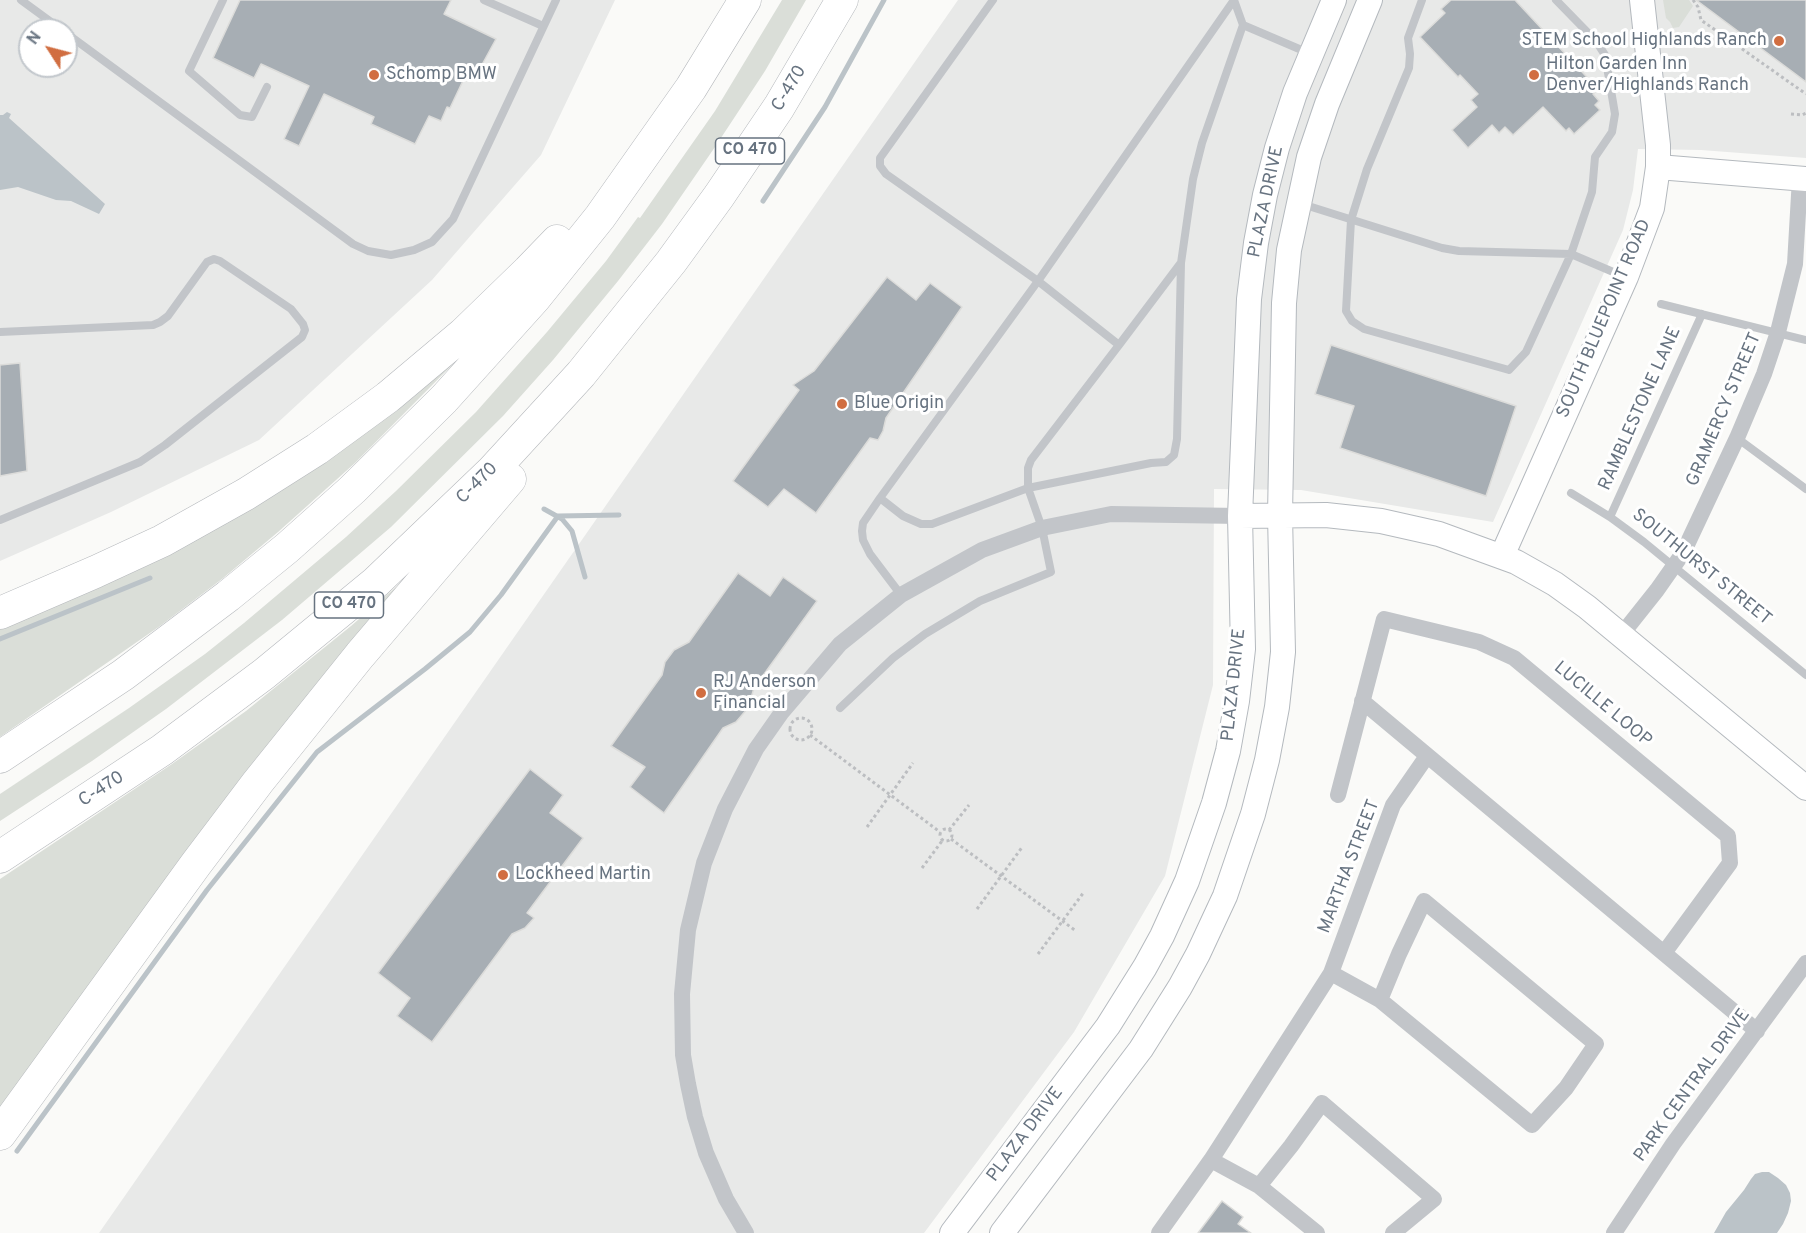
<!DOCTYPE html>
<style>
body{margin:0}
#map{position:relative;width:1806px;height:1233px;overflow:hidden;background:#fafaf8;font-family:Overpass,sans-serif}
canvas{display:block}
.north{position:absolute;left:18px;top:18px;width:60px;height:60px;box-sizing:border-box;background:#fff;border:2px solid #c2c7cc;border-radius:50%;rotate:306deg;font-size:16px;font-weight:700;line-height:24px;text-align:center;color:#677380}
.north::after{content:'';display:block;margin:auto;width:21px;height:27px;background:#d16e41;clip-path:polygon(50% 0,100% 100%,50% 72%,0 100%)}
</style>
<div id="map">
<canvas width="1806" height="1233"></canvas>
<div class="north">N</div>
</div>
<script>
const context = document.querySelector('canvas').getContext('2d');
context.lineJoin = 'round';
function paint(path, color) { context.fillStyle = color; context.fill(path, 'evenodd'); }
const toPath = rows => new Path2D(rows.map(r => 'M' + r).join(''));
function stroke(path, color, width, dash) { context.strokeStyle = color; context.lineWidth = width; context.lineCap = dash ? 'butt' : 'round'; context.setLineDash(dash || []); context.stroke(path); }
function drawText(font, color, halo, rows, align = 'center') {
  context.font = font + ' Overpass,sans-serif'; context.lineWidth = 6; context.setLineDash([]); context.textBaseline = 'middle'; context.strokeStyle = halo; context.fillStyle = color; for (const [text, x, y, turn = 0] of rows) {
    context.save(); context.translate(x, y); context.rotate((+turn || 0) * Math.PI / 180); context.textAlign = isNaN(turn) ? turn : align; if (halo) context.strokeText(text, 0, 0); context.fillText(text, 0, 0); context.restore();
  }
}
paint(toPath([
 [0,0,615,0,541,155,432,280,259,440,111,512,0,561],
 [30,30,66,30,66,66,30,66],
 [958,0,1806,0,1806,158,1701,150,1638,149,1633,190,1623,230,1493,522,1301,490,1214,489,1213,685,1165,876,1074,1032,924,1233,99,1233]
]), '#e8e9e8');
paint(toPath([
 [782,0,806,0,765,71,715,147,662,224,618,281,553,360,503,416,391,527,282,620,166,709,92,761,0,821,0,794,129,708,205,654,244,623,346,537,396,491,476,412,547,332,606,261,638,217,640,218,715,111],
 [1663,0,1689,0,1693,6,1679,27,1673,28,1670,22,1666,18],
 [454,358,457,360,355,463,278,532,222,579,160,626,0,737,0,627],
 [403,581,0,1112,0,879,172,764,246,711,351,626]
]), '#daded8');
paint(toPath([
 [7,112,11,114,9,118,105,204,99,214,71,201,56,200,18,187,0,190,0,115,3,115],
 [1762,1172,1769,1172,1778,1178,1786,1185,1790,1193,1791,1201,1788,1213,1783,1224,1777,1233,1714,1233,1726,1212,1744,1190,1751,1179,1755,1174]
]), '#bbc3c8');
stroke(toPath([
 [763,201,825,107,884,0],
 [544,509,562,519,572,531,585,577],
 [0,639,150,578],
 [17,1151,207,890,317,752,425,669,470,632,501,595,558,516,619,515]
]), '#bbc3c8', 5);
const building = toPath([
 [240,0,451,0,444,14,496,39,478,72,469,68,450,108,447,107,441,121,429,116,415,144,371,124,374,117,324,94,299,146,284,139,309,86,261,64,254,78,213,58,240,0],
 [1451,0,1515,0,1598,89,1593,94,1599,101,1595,105,1600,110,1574,134,1569,128,1566,131,1543,107,1513,135,1505,127,1499,133,1492,125,1468,148,1452,130,1477,107,1471,100,1478,94,1460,75,1458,77,1420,37,1445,13,1441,9,1451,0],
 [1696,0,1806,0,1806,82,1696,0],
 [887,277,916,300,930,283,962,307,886,418,883,431,878,440,870,438,816,513,784,489,768,507,733,481,799,390,793,385,814,371,887,277],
 [1331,345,1516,406,1486,496,1340,448,1354,406,1315,394,1331,345],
 [20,363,27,471,0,476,0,365,20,363],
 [738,573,770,596,783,577,817,601,754,688,748,708,736,722,723,728,664,813,630,787,645,767,611,746,662,675,665,662,674,650,689,642,738,573],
 [530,769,563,795,550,813,583,838,527,913,534,918,525,928,512,934,432,1042,397,1016,410,998,378,973,530,769],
 [1222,1201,1243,1217,1238,1224,1251,1233,1198,1233,1222,1201]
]);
paint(building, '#a7aeb4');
stroke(building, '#dcdcda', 1.5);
const secondary = toPath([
 [1658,167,1806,179],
 [1240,516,1326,515,1381,521,1439,534,1516,562,1555,584,1587,607,1806,788],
 [1502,556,1626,277,1652,208,1658,167,1658,145,1642,0],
 [952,1233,1108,1026,1145,967,1162,936,1187,881,1214,803,1228,751,1237,701,1243,649,1240,516,1249,299,1256,243,1265,195,1277,148,1295,93,1334,0],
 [1002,1233,1141,1049,1180,987,1198,954,1225,896,1253,814,1267,760,1277,707,1283,652,1280,515,1284,303,1289,250,1309,157,1327,104,1370,0]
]);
const highway = toPath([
 [0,613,95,572,162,541,246,494,317,449,388,397,463,334,528,271,557,241],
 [0,757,123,675,228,596,287,548,352,490,444,399,535,298,600,217,691,88,745,0],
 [0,857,162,750,264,674,376,582,492,471,581,374,671,262,719,196,779,107,842,0],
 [0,1134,196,864,258,782,360,655,510,479]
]);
stroke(secondary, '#b4b9be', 26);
stroke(highway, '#b5b8bc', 33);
stroke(toPath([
 [1693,0,1698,7,1701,20,1806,94],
 [1791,114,1802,115,1806,113],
 '790 729a11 11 0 1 1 22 0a11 11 0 1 1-22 0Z',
 [810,735,940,832],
 [867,827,913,763],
 '940 835a6 6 0 1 1 12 0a6 6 0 1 1-12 0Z',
 [949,830,969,805],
 [951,839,1076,931],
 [922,868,942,841],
 [977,909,1023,846],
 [1038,954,1084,892]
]), '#bcbec1', 3, [3, 3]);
stroke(toPath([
 [21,0,62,30],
 [223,0,189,71,240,115,252,117,267,87],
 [484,0,543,26],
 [993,0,880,158,880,166,886,174,1038,281,880,498,903,516,921,524,932,524,1028,488,1151,463,1166,462,1174,455,1177,439,1181,263,1193,179,1202,143,1243,25,1311,54],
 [1234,0,1243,25],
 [1422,0,1408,38,1410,54,1409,68,1367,169,1351,220,1346,311,1352,321,1364,329,1509,370,1526,352,1571,254,1592,192,1595,157,1612,132,1615,114,1605,55,1596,41,1556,0],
 [66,33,353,244,368,251,391,255,414,250,432,242,453,219,556,0],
 [1302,204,1442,248,1459,251,1571,254,1625,277],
 [1180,264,1119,345,1038,281,1234,0],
 [1661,304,1806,340],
 [0,332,153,325,160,322,168,316,207,262,214,259,220,261,291,309,303,324,305,330,302,337,165,445,140,462,0,520],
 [1737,438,1806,489],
 [1571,493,1610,517,1644,542,1806,675],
 [880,498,863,523,862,531,863,540,870,554,901,595],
 [1610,517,1702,314],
 [840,708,893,658,925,634,980,601,1051,572,1042,528,1028,488,1028,468,1031,460,1119,345]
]), '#c2c5c9', 8);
stroke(toPath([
 [1622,634,1657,590,1683,553,1737,438,1764,374,1778,332,1795,264,1800,178],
 [1362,701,1757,1031],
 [1338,795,1384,619,1479,642,1514,658,1728,836,1730,863,1664,953],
 [1331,973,1380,1000,1532,1125,1566,1088,1596,1044,1424,901,1399,954,1380,1000],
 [1211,1160,1259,1186,1317,1233],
 [1259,1186,1291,1146,1322,1103,1434,1199,1393,1233],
 [746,1233,726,1199,706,1153,695,1117,688,1084,683,1055,682,994,688,930,704,863,725,809,756,749,782,712,840,644,901,595,982,550,1042,528,1111,514,1240,516],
 [1159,1233,1211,1160,1331,973,1393,805,1427,756],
 [1614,1233,1673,1144,1806,963]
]), '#c2c5c9', 16);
stroke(secondary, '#fff', 24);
stroke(highway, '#fff', 32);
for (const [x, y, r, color] of [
 [1779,41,6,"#d16e41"],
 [374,75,6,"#d16e41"],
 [1534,75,6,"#d16e41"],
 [842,404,6,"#d16e41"],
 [701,693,6,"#d16e41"],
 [503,875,6,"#d16e41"]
]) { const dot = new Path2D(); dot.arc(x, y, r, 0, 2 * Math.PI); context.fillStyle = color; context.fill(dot); stroke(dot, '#fff', 2); }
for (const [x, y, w] of [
 [750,151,69],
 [349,605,69]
]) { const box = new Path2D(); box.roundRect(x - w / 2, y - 13, w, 26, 4.5); context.fillStyle = '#fff'; context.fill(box); stroke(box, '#677380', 1.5); }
drawText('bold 16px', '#677380', null, [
 ["CO 470",750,151],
 ["CO 470",349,605]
]);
drawText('18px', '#677380', '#fff', [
 ["STEM School Highlands Ranch",1767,41,"right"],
 ["Hilton Garden Inn",1546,65],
 ["Denver/Highlands Ranch",1546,86],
 ["Schomp BMW",386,75],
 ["Blue Origin",854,404],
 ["RJ Anderson",713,683],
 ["Financial",713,704],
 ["Lockheed Martin",515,875]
], 'left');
drawText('18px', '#677380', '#fff', [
 ["C-470",790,89,-59],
 ["PLAZA DRIVE",1267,202,-78],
 ["SOUTH BLUEPOINT ROAD",1605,319,-67],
 ["RAMBLESTONE LANE",1641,409,-66],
 ["GRAMERCY STREET",1725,410,-67],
 ["C-470",478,484,-45],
 ["SOUTHURST STREET",1701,568,39],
 ["PLAZA DRIVE",1235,685,-84],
 ["LUCILLE LOOP",1602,705,40],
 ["C-470",102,790,-33],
 ["MARTHA STREET",1350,867,-69],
 ["PARK CENTRAL DRIVE",1693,1086,-54],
 ["PLAZA DRIVE",1026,1135,-53]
]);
</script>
